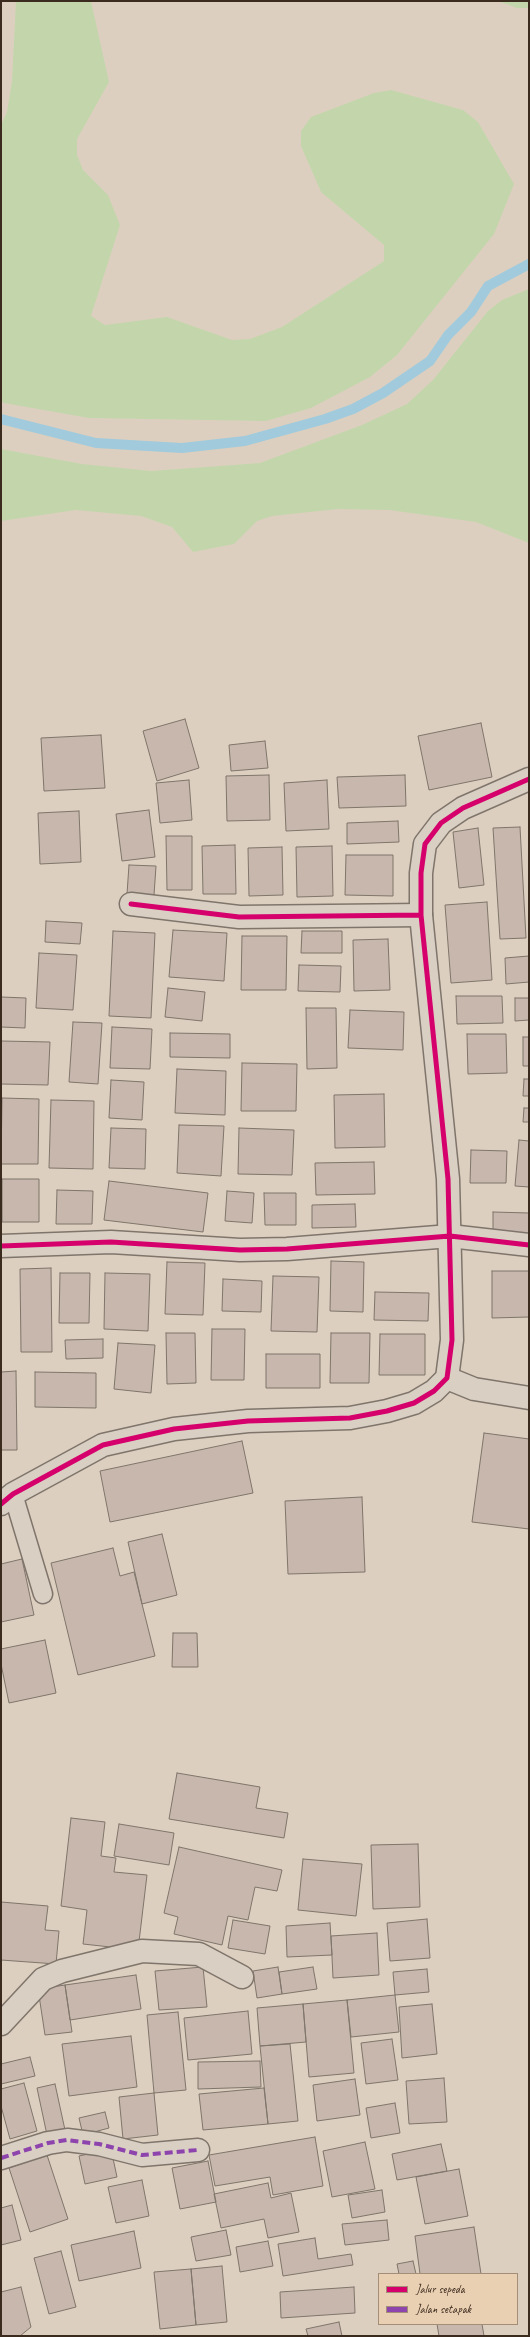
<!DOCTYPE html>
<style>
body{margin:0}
#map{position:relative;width:530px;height:2337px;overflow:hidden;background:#ddcfbf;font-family:Caveat,sans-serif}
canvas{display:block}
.frame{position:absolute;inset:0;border:2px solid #3b2a1e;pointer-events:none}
.legend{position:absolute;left:378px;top:2273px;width:140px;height:52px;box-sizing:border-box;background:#ead0b2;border:1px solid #a48e77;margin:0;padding:5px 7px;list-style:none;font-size:12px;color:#3b2a1e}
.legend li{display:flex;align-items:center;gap:8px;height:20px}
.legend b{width:20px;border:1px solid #a48e77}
</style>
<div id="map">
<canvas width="530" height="2337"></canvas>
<div class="frame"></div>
<ul class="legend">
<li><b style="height:5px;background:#d6006c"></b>Jalur sepeda</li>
<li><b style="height:5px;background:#8e44ad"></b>Jalan setapak</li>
</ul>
</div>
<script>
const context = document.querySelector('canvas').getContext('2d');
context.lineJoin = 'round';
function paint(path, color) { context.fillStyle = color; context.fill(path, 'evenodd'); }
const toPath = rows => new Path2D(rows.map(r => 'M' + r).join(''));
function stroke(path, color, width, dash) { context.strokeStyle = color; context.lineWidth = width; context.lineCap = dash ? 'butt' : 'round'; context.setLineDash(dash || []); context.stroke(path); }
paint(toPath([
 [16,1,91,1,109,82,77,139,77,155,83,170,108,195,120,225,91,316,105,325,167,317,232,340,250,339,282,327,384,261,384,245,321,192,301,146,301,131,311,117,374,93,391,90,463,110,478,122,514,184,494,234,397,355,370,377,311,408,266,421,89,418,4,403,1,401,1,125,7,112,12,81],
 [498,1,529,1,529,8,517,8],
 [529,289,529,543,476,522,389,510,338,509,272,516,257,521,234,544,193,552,172,527,141,516,76,510,1,521,1,449,82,464,151,471,260,463,362,425,407,404,433,380,488,311,502,300]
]), '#c3d6ab');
stroke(toPath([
 [1,419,96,443,182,448,245,441,325,419,353,409,383,393,430,361,448,335,471,312,488,286,529,264]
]), '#a1cbdc', 10);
const building = toPath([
 [185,719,199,768,157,781,143,731,185,719],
 [481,723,492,777,429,790,418,736,481,723],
 [101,735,105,788,44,791,41,738,101,735],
 [265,741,268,768,231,771,229,745,265,741],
 [269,775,270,820,227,821,226,776,269,775],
 [405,775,406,806,339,808,337,777,405,775],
 [189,780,192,820,160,823,156,783,189,780],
 [327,780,329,829,286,831,284,783,327,780],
 [149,810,155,857,122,861,116,814,149,810],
 [79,811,81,862,40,864,38,813,79,811],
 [398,821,399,842,347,844,347,823,398,821],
 [520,827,526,938,500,939,493,828,520,827],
 [478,828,484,885,459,888,453,832,478,828],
 [166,836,192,836,192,890,167,890,166,836],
 [235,845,236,894,203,894,202,846,235,845],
 [332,846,333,896,297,897,296,847,332,846],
 [282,847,283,895,249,896,248,848,282,847],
 [346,855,393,855,393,896,345,895,346,855],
 [129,865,156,866,154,895,127,894,129,865],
 [487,902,492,980,451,983,445,905,487,902],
 [46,921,82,923,80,944,45,942,46,921],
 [173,930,227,933,224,981,169,977,173,930],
 [113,931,155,933,151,1018,109,1016,113,931],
 [302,931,342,931,342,953,301,953,302,931],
 [242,936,287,936,286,990,241,990,242,936],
 [388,939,390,990,354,991,353,940,388,939],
 [39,953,77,955,73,1010,36,1008,39,953],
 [529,956,529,982,506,984,505,958,529,956],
 [299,965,341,966,340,992,298,991,299,965],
 [168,988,205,992,202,1021,165,1017,168,988],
 [456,996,502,996,503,1023,457,1024,456,996],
 [1,997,26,998,25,1028,1,1027,1,997],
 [515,998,529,998,529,1020,515,1021,515,998],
 [306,1008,336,1008,337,1068,307,1069,306,1008],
 [350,1010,404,1012,403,1050,348,1048,350,1010],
 [73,1022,102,1023,98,1084,69,1082,73,1022],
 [112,1027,152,1029,150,1069,110,1068,112,1027],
 [170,1033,230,1034,230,1058,170,1057,170,1033],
 [467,1034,506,1034,507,1073,468,1074,467,1034],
 [523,1037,529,1037,529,1066,523,1066,523,1037],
 [1,1041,50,1042,48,1085,1,1084,1,1041],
 [242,1063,297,1064,296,1111,241,1111,242,1063],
 [177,1069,226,1071,225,1115,175,1113,177,1069],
 [524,1079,529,1079,529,1096,523,1096,524,1079],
 [111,1080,144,1082,142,1120,109,1118,111,1080],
 [384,1094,385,1147,335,1148,334,1095,384,1094],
 [2,1098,39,1099,38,1164,1,1164,2,1098],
 [51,1100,94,1101,93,1169,49,1168,51,1100],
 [524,1108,529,1108,529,1122,523,1122,524,1108],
 [179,1125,224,1126,221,1176,177,1173,179,1125],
 [111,1128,146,1129,145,1169,109,1168,111,1128],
 [239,1128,294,1130,292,1175,238,1174,239,1128],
 [519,1140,529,1141,529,1187,515,1186,519,1140],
 [471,1150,507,1151,506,1183,470,1183,471,1150],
 [374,1162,375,1194,316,1195,315,1163,374,1162],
 [2,1179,39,1179,39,1222,2,1222,2,1179],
 [109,1181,208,1193,203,1232,104,1220,109,1181],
 [57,1190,93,1191,92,1224,56,1224,57,1190],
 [227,1191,254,1193,252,1223,225,1221,227,1191],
 [264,1193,296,1193,296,1225,265,1225,264,1193],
 [355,1204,356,1227,312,1228,312,1205,355,1204],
 [493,1212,529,1213,529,1236,493,1235,493,1212],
 [331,1261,364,1262,363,1312,330,1311,331,1261],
 [167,1262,205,1263,203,1315,165,1314,167,1262],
 [51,1268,52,1352,21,1352,20,1269,51,1268],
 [492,1271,529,1271,529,1317,492,1318,492,1271],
 [60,1273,90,1273,89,1323,59,1323,60,1273],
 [105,1273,150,1274,148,1331,104,1329,105,1273],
 [273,1276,319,1277,317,1332,271,1331,273,1276],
 [223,1279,262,1281,261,1312,222,1311,223,1279],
 [375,1292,429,1293,428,1321,374,1320,375,1292],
 [212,1329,245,1329,244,1380,211,1380,212,1329],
 [166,1333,195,1333,196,1383,167,1384,166,1333],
 [331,1333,370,1333,369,1383,330,1383,331,1333],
 [380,1334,425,1334,425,1375,379,1375,380,1334],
 [103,1339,103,1358,66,1359,65,1340,103,1339],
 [118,1343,155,1345,151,1393,114,1389,118,1343],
 [266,1354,320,1354,320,1388,266,1388,266,1354],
 [16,1371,17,1450,1,1450,1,1372,16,1371],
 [35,1372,96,1373,96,1408,35,1407,35,1372],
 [484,1433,529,1439,529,1529,472,1522,484,1433],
 [242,1441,253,1493,110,1522,100,1471,242,1441],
 [362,1497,365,1572,288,1574,285,1501,362,1497],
 [162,1534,177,1595,142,1604,128,1542,162,1534],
 [113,1548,120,1576,134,1572,155,1656,78,1675,51,1563,113,1548],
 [22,1559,34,1615,1,1622,1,1564,22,1559],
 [173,1633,197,1633,198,1667,172,1667,173,1633],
 [45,1640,56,1693,9,1703,1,1664,1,1649,45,1640],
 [177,1773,260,1787,256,1808,288,1813,284,1838,169,1819,177,1773],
 [71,1818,105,1822,101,1856,116,1858,114,1872,147,1875,138,1950,83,1944,87,1910,61,1906,71,1818],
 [119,1824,174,1833,169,1865,114,1856,119,1824],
 [418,1844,420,1907,373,1909,371,1845,418,1844],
 [179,1847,282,1870,277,1891,255,1887,248,1920,228,1916,222,1945,174,1934,178,1917,164,1913,179,1847],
 [303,1859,362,1864,356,1916,298,1910,303,1859],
 [1,1902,48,1906,45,1930,59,1931,56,1964,1,1960,1,1902],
 [427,1919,430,1958,390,1961,387,1923,427,1919],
 [233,1920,270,1926,265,1954,228,1948,233,1920],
 [330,1923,332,1955,287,1957,286,1926,330,1923],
 [377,1933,379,1975,333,1978,331,1936,377,1933],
 [203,1967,207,2007,159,2010,155,1971,203,1967],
 [278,1967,282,1994,257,1998,253,1971,278,1967],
 [313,1967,317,1989,282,1994,279,1972,313,1967],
 [427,1969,429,1992,395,1995,393,1972,427,1969],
 [136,1975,141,2009,70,2020,65,1985,136,1975],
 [65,1985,72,2032,45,2035,38,1989,65,1985],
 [395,1995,399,2032,351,2037,347,2000,395,1995],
 [347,2000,354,2073,309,2077,303,2004,347,2000],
 [303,2004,306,2042,260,2046,257,2008,303,2004],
 [432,2004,437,2054,402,2058,399,2007,432,2004],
 [248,2011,252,2054,188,2060,184,2018,248,2011],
 [178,2012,186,2090,154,2093,147,2015,178,2012],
 [131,2036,137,2087,69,2096,62,2044,131,2036],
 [392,2039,398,2080,366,2084,361,2043,392,2039],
 [290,2044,298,2121,268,2124,260,2046,290,2044],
 [30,2057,35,2076,1,2084,1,2064,30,2057],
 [260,2061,261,2087,198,2089,198,2062,260,2061],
 [444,2078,447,2122,409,2124,406,2081,444,2078],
 [355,2079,360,2115,317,2121,313,2085,355,2079],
 [24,2083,37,2131,10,2139,1,2106,1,2089,24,2083],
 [55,2084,65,2130,47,2135,37,2088,55,2084],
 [264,2088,268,2124,203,2130,199,2094,264,2088],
 [154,2093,158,2135,123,2139,119,2097,154,2093],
 [395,2103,400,2133,371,2138,366,2108,395,2103],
 [105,2112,109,2128,83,2135,79,2118,105,2112],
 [315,2137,323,2186,273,2195,270,2177,215,2186,209,2155,315,2137],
 [365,2142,375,2189,332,2197,323,2151,365,2142],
 [441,2144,447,2171,397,2180,392,2154,441,2144],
 [111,2149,117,2177,85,2184,79,2156,111,2149],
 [47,2155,68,2219,30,2232,9,2168,47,2155],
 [208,2161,216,2202,180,2209,172,2168,208,2161],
 [459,2169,468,2216,425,2224,416,2177,459,2169],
 [142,2180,149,2216,116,2223,108,2187,142,2180],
 [268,2183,271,2198,291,2193,299,2232,268,2238,264,2219,221,2228,214,2194,268,2183],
 [382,2190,385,2212,352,2218,348,2195,382,2190],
 [12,2205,21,2240,1,2245,1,2208,12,2205],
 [387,2220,389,2240,345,2245,342,2224,387,2220],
 [474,2227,481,2274,420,2274,415,2236,474,2227],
 [226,2230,231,2255,196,2261,191,2237,226,2230],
 [134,2231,141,2268,79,2281,71,2245,134,2231],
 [315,2238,318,2259,351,2254,353,2265,283,2276,278,2244,315,2238],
 [268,2241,273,2266,240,2272,236,2247,268,2241],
 [61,2251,76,2307,49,2314,34,2258,61,2251],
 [413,2261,416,2274,399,2274,397,2264,413,2261],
 [222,2266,227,2322,196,2325,191,2269,222,2266],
 [191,2269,196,2325,160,2329,154,2272,191,2269],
 [21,2287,31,2327,20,2336,1,2336,1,2292,21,2287],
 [354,2287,355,2313,281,2318,280,2292,354,2287],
 [339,2322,342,2336,308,2336,306,2329,339,2322],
 [437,2324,482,2324,484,2336,439,2336,437,2324]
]);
paint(building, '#c7b7ac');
stroke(building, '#7f756b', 1);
const lane = toPath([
 [13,1494,43,1594]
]);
const street = toPath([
 [131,904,239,917,421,915],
 [1,1246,111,1242,240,1250,287,1249,450,1236,529,1245],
 [447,1378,474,1389,529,1398],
 [1,2024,43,1979,62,1971,142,1951,199,1954,242,1977],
 [1,2158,48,2143,67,2140,99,2144,142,2155,198,2150]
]);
const secondary = toPath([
 [1,1504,13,1494,103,1445,174,1429,248,1421,350,1418,387,1411,414,1403,434,1391,447,1378,452,1340,448,1179,421,915,421,873,425,844,441,823,463,808,529,779]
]);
stroke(lane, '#7f756b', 21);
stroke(street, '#7f756b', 25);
stroke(secondary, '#7f756b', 25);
stroke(lane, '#d9cfc3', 18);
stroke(street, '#d9cfc3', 22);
stroke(secondary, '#d9cfc3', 22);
stroke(toPath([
 [1,2158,48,2143,67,2140,99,2144,142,2155,198,2150]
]), '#8e44ad', 4, [8, 4]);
stroke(toPath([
 [131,904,239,917,421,915],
 [1,1246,111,1242,240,1250,287,1249,450,1236,529,1245],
 [1,1504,13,1494,103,1445,174,1429,248,1421,350,1418,387,1411,414,1403,434,1391,447,1378,452,1340,448,1179,421,915,421,873,425,844,441,823,463,808,529,779]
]), '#d6006c', 5);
</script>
